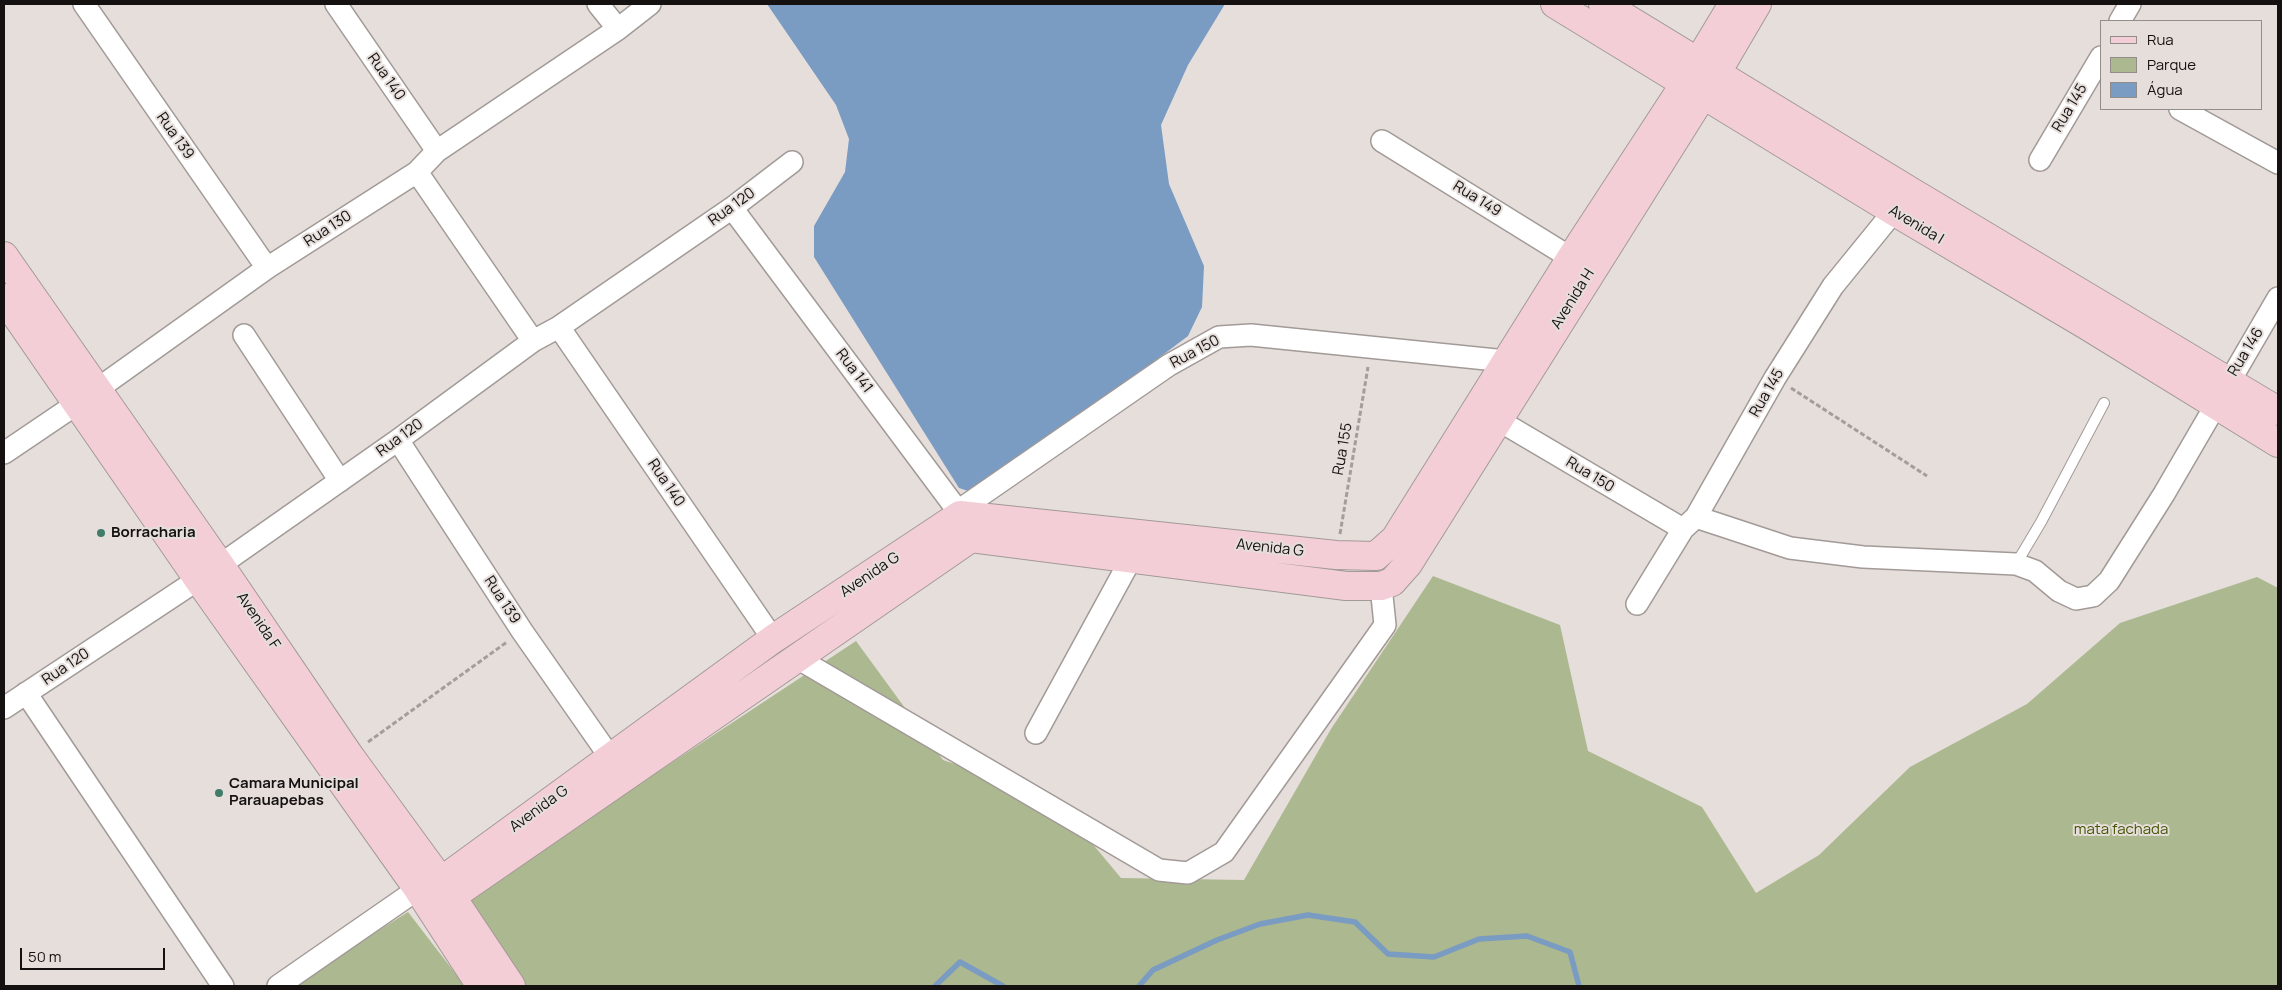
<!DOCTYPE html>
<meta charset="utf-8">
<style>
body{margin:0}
#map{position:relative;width:2282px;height:990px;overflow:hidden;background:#e6dedb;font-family:Manrope,sans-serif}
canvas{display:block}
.frame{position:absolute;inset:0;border:5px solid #141110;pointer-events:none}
.legend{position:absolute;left:2100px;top:20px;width:162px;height:90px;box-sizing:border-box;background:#e6dedb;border:1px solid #928c8a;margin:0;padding:6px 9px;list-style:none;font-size:15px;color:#141110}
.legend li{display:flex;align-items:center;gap:10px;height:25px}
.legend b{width:25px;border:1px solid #928c8a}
.scale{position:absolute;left:20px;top:948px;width:145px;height:22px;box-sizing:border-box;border:2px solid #141110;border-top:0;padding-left:6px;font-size:15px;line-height:18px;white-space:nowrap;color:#141110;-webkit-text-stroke:4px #e6dedb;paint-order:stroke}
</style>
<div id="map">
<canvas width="2282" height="990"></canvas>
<div class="frame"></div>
<ul class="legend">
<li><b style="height:6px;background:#f4ced7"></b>Rua</li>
<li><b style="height:14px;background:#acb88f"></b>Parque</li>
<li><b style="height:14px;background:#7a9bc2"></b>Água</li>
</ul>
<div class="scale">50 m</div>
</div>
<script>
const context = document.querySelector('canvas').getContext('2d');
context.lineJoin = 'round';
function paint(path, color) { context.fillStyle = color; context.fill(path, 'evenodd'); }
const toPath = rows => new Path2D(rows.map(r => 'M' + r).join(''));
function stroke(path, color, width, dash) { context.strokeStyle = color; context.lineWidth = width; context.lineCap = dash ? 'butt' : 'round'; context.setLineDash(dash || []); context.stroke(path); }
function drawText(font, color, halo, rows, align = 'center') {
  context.font = font + ' Manrope,sans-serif'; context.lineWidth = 4; context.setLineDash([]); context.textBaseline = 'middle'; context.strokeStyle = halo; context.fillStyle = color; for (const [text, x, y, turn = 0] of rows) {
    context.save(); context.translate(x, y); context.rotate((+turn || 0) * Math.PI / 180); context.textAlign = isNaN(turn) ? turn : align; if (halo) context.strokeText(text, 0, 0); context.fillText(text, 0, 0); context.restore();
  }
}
paint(toPath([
 [1433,576,1560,625,1588,751,1702,807,1756,893,1819,855,1910,767,2027,704,2120,623,2257,577,2278,588,2278,986,520,986,456,905,856,641,943,760,1055,799,1121,878,1244,880,1331,729],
 [408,912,465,986,290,986]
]), '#acb88f');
paint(toPath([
 [767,4,1225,4,1188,65,1161,125,1169,184,1204,266,1202,307,1188,336,982,491,971,492,959,488,814,257,814,226,845,172,849,139,836,105]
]), '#7a9bc2');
stroke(toPath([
 [935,986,960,962,1003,986],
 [1139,986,1153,970,1217,940,1260,924,1308,915,1355,922,1388,954,1434,957,1479,939,1527,936,1570,952,1579,986]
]), '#7a9bc2', 5.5);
const lane = toPath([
 [2016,564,2041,522,2104,403]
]);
const street = toPath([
 [84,4,267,268],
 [336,4,437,151],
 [598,4,618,29],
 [2120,21,2130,4],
 [2180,109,2278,163],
 [1382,141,1571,258],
 [2040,160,2101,57],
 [417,172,533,341],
 [732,208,958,511,965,524],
 [559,327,773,639],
 [244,335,340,481],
 [1498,420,1683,529],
 [398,440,522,631,610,757],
 [4,453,78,403,267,268,417,172,437,151,618,29,650,4],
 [958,511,1169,365,1219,337,1251,335,1506,361],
 [1696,517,1790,548,1863,557,2016,564,2035,571,2059,591,2076,599,2093,596,2109,581,2164,494,2278,298],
 [1637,604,1683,529,1696,517,1775,378,1833,286,1903,200],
 [797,658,1159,870,1188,873,1224,852,1385,625,1381,586],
 [26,693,223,986],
 [4,708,220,565,398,440,533,341,559,327,732,208,792,162],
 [1036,733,1132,557],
 [278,986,418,889]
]);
const secondary = toPath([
 [1555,4,1895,212,2086,325,2278,443],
 [1603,4,1910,191,2278,411],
 [4,256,220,565,349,755,441,881,511,986],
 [4,298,198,579,418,889,481,986],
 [1376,556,1395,539,1571,258,1686,82,1733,4],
 [441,881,773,639,960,515,1336,555,1376,556],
 [451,897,971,538,1346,586,1381,586,1392,582,1408,564,1716,74,1757,4]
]);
stroke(lane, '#a29a97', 12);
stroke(street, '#a29a97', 24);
stroke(secondary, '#a29a97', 30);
stroke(toPath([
 [1791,388,1927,476],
 [1340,534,1368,367],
 [368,742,507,642]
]), '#a49d9b', 3, [5, 2.5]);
stroke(lane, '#fff', 10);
stroke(street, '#fff', 21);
stroke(secondary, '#f4ced7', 28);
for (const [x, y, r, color] of [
 [101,533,5,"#3f7d69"],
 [219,793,5,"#3f7d69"]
]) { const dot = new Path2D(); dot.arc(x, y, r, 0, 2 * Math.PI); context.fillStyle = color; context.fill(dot); stroke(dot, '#e6dedb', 2); }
drawText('15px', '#141110', '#e6dedb', [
 ["Rua 140",386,77,55],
 ["Rua 145",2070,108,-59],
 ["Rua 139",175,136,55],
 ["Rua 149",1477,199,32],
 ["Rua 120",732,207,-36],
 ["Avenida I",1916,225,31],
 ["Rua 130",328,229,-33],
 ["Avenida H",1573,299,-58],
 ["Rua 150",1195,352,-28],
 ["Rua 146",2246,352,-59],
 ["Rua 141",854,371,53],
 ["Rua 145",1767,393,-60],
 ["Rua 120",400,438,-36],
 ["Rua 155",1343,449,-80],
 ["Rua 150",1590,475,31],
 ["Rua 140",666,483,56],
 ["Avenida G",1270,548,6],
 ["Avenida G",870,575,-34],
 ["Rua 139",502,600,57],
 ["Avenida F",258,621,56],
 ["Rua 120",66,667,-34],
 ["Avenida G",539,809,-36]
]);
drawText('bold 15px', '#141110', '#e6dedb', [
 ["Borracharia",111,533],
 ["Camara Municipal",229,784],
 ["Parauapebas",229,801]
], 'left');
drawText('15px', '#465504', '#e6dedb', [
 ["mata fachada",2121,830]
]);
</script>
